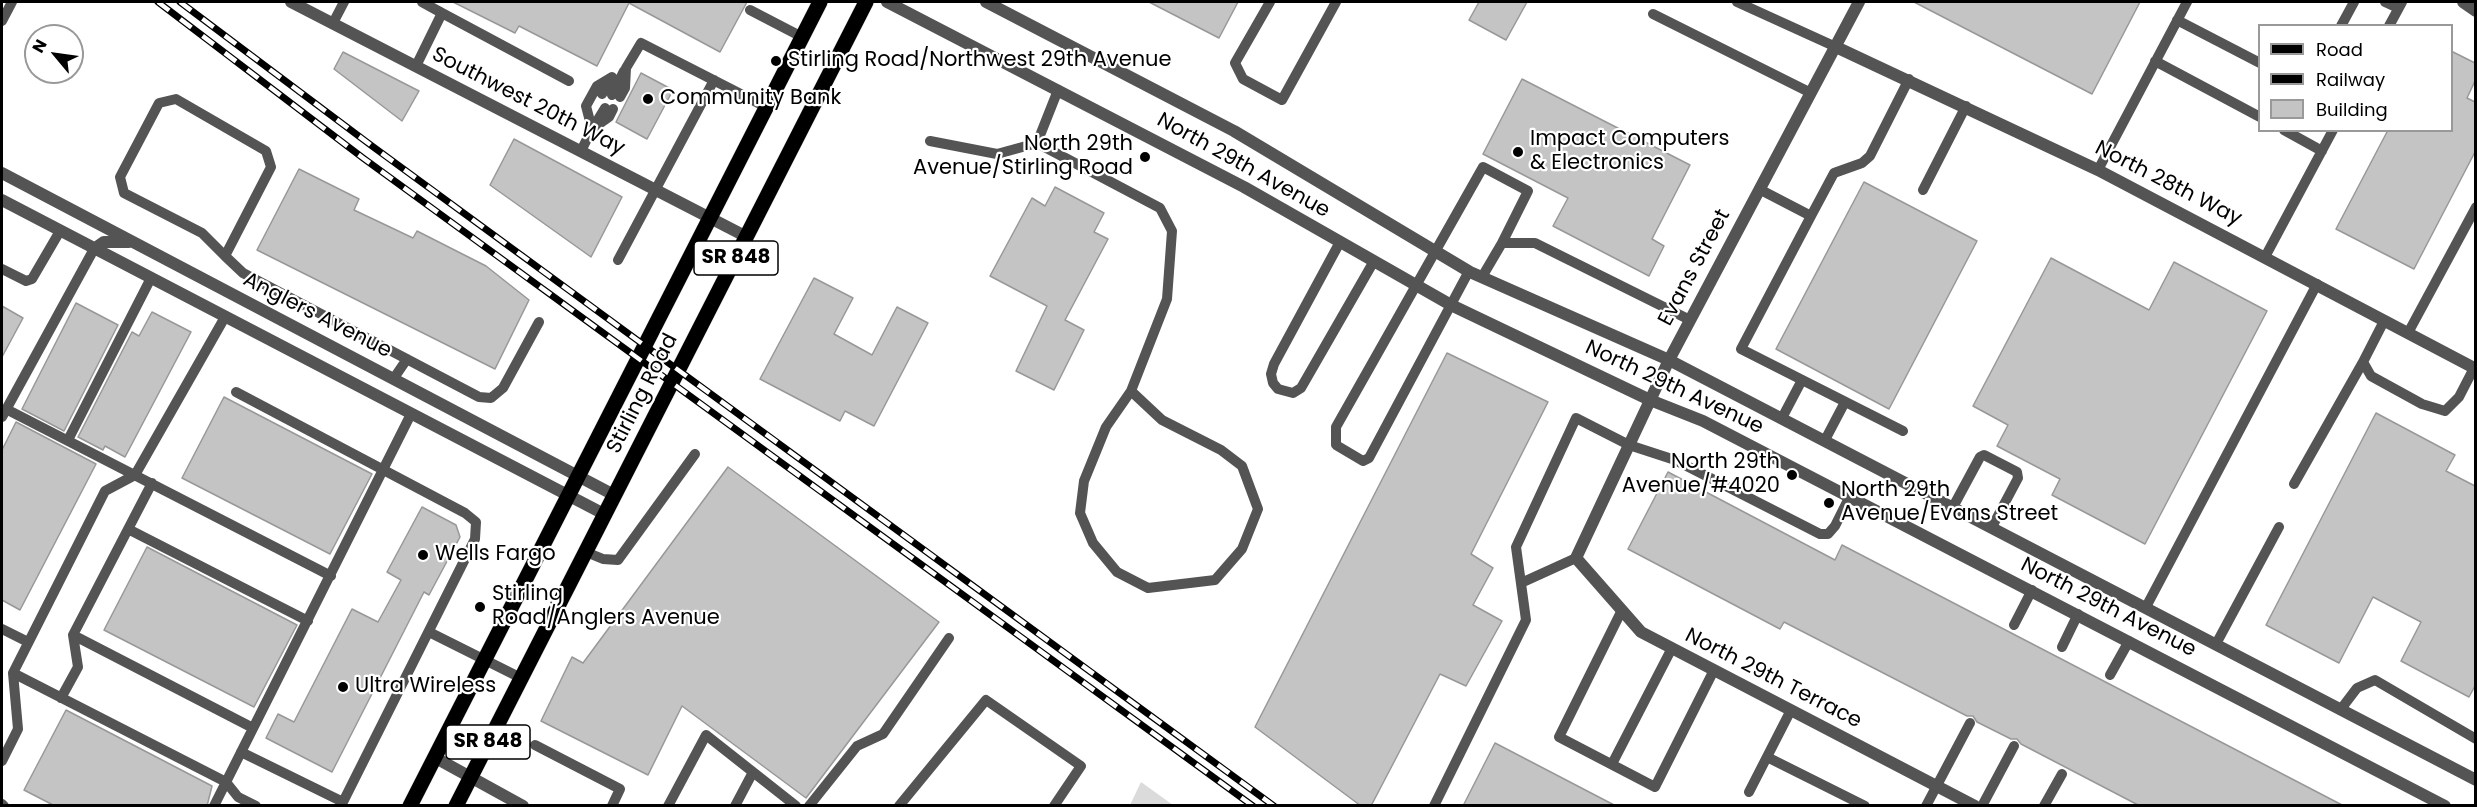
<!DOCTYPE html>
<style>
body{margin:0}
#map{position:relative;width:2477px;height:807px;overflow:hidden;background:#fff;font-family:Poppins,sans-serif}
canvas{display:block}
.frame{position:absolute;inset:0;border:3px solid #000;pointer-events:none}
.legend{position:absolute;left:2258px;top:24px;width:195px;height:108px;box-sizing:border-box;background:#fff;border:2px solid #999;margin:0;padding:8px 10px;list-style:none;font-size:18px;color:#000}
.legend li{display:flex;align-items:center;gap:12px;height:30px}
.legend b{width:30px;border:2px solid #999}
.north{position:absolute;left:24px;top:24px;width:60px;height:60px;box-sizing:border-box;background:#fff;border:2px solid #999;border-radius:50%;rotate:299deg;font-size:16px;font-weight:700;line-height:24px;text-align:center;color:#000}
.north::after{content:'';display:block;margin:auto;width:21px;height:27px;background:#000;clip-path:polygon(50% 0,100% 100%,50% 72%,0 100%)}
</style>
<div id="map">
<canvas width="2477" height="807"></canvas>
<div class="frame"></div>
<ul class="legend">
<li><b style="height:8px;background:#000"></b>Road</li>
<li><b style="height:8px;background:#000"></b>Railway</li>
<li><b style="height:16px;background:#c4c4c4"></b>Building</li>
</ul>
<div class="north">N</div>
</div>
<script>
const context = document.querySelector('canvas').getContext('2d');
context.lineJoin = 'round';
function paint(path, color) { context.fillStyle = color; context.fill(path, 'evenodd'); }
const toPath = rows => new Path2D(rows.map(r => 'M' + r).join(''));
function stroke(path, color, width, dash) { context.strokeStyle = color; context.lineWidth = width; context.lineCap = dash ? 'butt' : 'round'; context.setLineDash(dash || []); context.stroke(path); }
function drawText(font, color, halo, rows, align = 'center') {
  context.font = font + ' Poppins,sans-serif'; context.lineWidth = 4.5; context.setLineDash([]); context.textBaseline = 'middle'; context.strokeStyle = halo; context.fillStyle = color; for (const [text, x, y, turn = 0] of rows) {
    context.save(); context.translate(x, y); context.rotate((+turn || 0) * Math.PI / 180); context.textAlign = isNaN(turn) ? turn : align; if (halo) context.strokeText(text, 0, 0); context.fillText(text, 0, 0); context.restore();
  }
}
paint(toPath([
 [1141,782,1173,805,1130,805]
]), '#dbdbdb');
const building = toPath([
 [453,2,747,2,720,52,629,3,597,66,519,26,515,33,453,2],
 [1149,2,1238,2,1219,38,1149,2],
 [1479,2,1527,2,1506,40,1469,20,1479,2],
 [1914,2,2140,2,2092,94,1914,2],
 [2451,51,2475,63,2475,81,2467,98,2475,102,2475,152,2414,269,2336,229,2388,130,2451,130,2451,51],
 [343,52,419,91,402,121,334,69,343,52],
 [641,73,673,90,647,139,616,122,641,73],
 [1522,79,1690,165,1652,239,1664,246,1649,276,1553,226,1568,198,1483,154,1522,79],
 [514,139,622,197,591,257,490,185,514,139],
 [299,169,359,199,354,210,413,238,417,231,486,266,529,300,495,369,257,250,299,169],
 [1864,182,1977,241,1889,409,1776,349,1864,182],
 [1055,187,1104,213,1094,232,1108,239,1065,320,1084,330,1054,390,1016,371,1047,306,990,276,1032,198,1045,206,1055,187],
 [2051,258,2149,310,2174,262,2267,311,2145,544,2052,495,2060,479,1997,446,2008,425,1973,406,2051,258],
 [814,278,853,298,834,334,872,355,897,307,928,323,874,426,845,411,840,421,760,379,814,278],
 [76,303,118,325,64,431,22,409,76,303],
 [2,306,23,318,2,357,2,306],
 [152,312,191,332,125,457,105,446,103,450,78,437,132,332,139,336,152,312],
 [1447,353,1548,402,1471,554,1493,568,1473,605,1502,621,1466,686,1440,674,1371,806,1361,806,1255,727,1447,353],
 [224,397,372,474,330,554,182,478,224,397],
 [2376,413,2455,455,2446,471,2475,486,2475,686,2469,697,2401,661,2421,622,2373,597,2339,663,2266,625,2376,413],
 [16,422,96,464,20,610,2,600,2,450,16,422],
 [728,467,939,622,806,798,682,706,648,775,541,721,572,657,583,663,728,467],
 [1668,472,1835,560,1842,545,2344,806,2140,806,2021,744,2017,739,2011,739,1977,722,1973,716,1967,716,1784,622,1780,629,1628,549,1668,472],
 [422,507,456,525,460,537,429,595,424,592,332,772,266,738,278,714,294,722,352,609,378,622,401,580,387,572,422,507],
 [147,547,297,625,254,707,104,630,147,547],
 [66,710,212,786,207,806,55,806,24,790,66,710],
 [1495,743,1616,806,1463,806,1495,743]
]);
paint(building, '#c4c4c4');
stroke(building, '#989898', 1.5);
const primary = toPath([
 [410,806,820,2],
 [456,806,866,2]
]);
stroke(primary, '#dbdbdb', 16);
stroke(toPath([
 [1270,2,1235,63,1243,79,1282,100,1336,2],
 [1737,2,1836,47],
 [2385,2,2398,8],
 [750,10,802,37],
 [442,13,569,81],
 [1653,14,1811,93],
 [2177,20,2260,63],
 [2,21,12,2],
 [333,23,344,2],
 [2341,26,2354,2],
 [2389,26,2402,2],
 [2155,61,2260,117],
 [416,66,442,13,422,2],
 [1058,90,1037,143,1160,208,1172,231,1167,299,1131,391,1106,427,1084,481,1080,513,1093,543,1117,572,1148,588,1215,580,1242,549,1258,509,1242,466,1221,450,1162,420,1131,391],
 [602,94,611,78],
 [612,95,624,71],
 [620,97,625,88,626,68,641,43,766,107],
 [594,126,605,108],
 [592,129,586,106,597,86,612,77],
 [2284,130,2322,151],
 [930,141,997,154,1037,143],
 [581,151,592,129,609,117,613,109],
 [2098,170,2187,2],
 [1759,189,1811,216,1741,349,1903,431],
 [1923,190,1966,106],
 [1811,216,1834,173,1862,163,1870,156,1909,79],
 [1340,242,1274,364,1271,374,1273,383,1278,389,1293,393,1301,388,1374,261],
 [225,256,271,167,266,151,176,99,159,103,120,177,124,193,202,233,225,256,243,273,479,397,491,398,503,388,539,322],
 [2265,257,2333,130],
 [618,260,714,80],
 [2,269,26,281,32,279,60,231],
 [1469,271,1369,458,1363,461,1336,445,1336,427,1483,167,1528,191,1502,243],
 [1482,277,1502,243,1535,243,1690,320],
 [225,317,135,475,105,491,13,673,226,782,238,797,256,806],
 [2384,321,2363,362,2371,376,2422,404,2445,411,2459,397,2474,368],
 [2408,333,2476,207],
 [394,378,407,359],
 [236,392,465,513,476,522,475,539,343,802,241,752],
 [6,409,331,576],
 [2,417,94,249],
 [1782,418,1802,380],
 [68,440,151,278],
 [1825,440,1845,402],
 [2294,484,2363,362],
 [1953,507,1980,457,1984,455,2017,472,2018,478,1992,527],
 [128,529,308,621],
 [586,552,603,559,618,560,695,454],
 [1521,583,1576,558],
 [2146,607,2317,284],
 [1622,610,1559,737,1655,787,1714,670],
 [2014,625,2032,590],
 [2,629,28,642],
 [429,632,521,678],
 [73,635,253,728],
 [2216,644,2279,527],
 [2062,647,2078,614],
 [2110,675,2129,641],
 [61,698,78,667,73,635,152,483],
 [2341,709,2357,688,2375,680,2476,739],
 [535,745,620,789,612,806],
 [1767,757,1865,806],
 [2,761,18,729,13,673],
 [1612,764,1672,648],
 [1749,792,1791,710],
 [2,804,4,806],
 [214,806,411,414],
 [668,806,706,735,796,806],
 [735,806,753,772],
 [809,806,857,746,883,734,949,638],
 [899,806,986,700,1081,766,1054,806],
 [1434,806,1526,620,1516,547,1576,418,1629,445,1675,460,1820,534,1828,534,1835,526,1850,496],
 [1926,806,1970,723],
 [1982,806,2014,746],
 [2044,806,2062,774]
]), '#545454', 10);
stroke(toPath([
 [291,2,747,237],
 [1859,2,1669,360,1576,558,1641,632,1975,806],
 [2463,2,2476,11],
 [1836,47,2098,170,2476,369],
 [434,757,523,806]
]), '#545454', 12);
stroke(toPath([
 [887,2,1244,187,1451,305,1650,400,1703,421,2445,806],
 [986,2,1234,131,1470,272,1669,360,2476,780],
 [2,173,614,495],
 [2,200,604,514],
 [94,249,104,242,129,242]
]), '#545454', 12);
stroke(primary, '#000', 15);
const rail = toPath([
 [158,2,363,158,1253,806],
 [180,2,372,146,1274,806]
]);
stroke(rail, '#000', 7);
stroke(rail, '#fff', 4.5, [14]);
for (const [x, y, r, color] of [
 [776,61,6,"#000"],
 [648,99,6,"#000"],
 [1518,152,6,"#000"],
 [1145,157,6,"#000"],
 [1792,475,6,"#000"],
 [1829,503,6,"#000"],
 [423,555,6,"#000"],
 [480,607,6,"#000"],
 [343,687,6,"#000"]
]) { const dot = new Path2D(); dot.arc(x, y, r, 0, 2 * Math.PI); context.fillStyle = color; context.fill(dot); stroke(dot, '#fff', 2); }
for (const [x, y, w] of [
 [736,258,84],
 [488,742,84]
]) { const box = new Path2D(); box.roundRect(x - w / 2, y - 17, w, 34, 4.5); context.fillStyle = '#fff'; context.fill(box); stroke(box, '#000', 1.5); }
drawText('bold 20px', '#000', null, [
 ["SR 848",736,258],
 ["SR 848",488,742]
]);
drawText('21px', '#000', '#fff', [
 ["Stirling Road/Northwest 29th Avenue",788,61],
 ["Community Bank",660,99],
 ["Impact Computers",1530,140],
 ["& Electronics",1530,164],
 ["North 29th",1133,145,"right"],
 ["Avenue/Stirling Road",1133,169,"right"],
 ["North 29th",1780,463,"right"],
 ["Avenue/#4020",1780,487,"right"],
 ["North 29th",1841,491],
 ["Avenue/Evans Street",1841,515],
 ["Wells Fargo",435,555],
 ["Stirling",492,595],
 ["Road/Anglers Avenue",492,619],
 ["Ultra Wireless",355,687]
], 'left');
drawText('21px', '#000', '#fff', [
 ["Southwest 20th Way",528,102,27],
 ["North 29th Avenue",1243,166,29],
 ["North 28th Way",2168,184,27],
 ["Evans Street",1695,268,-62],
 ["Anglers Avenue",317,316,27],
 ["North 29th Avenue",1674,388,25],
 ["Stirling Road",643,394,-63],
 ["North 29th Avenue",2108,608,27],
 ["North 29th Terrace",1773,679,27]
]);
</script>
